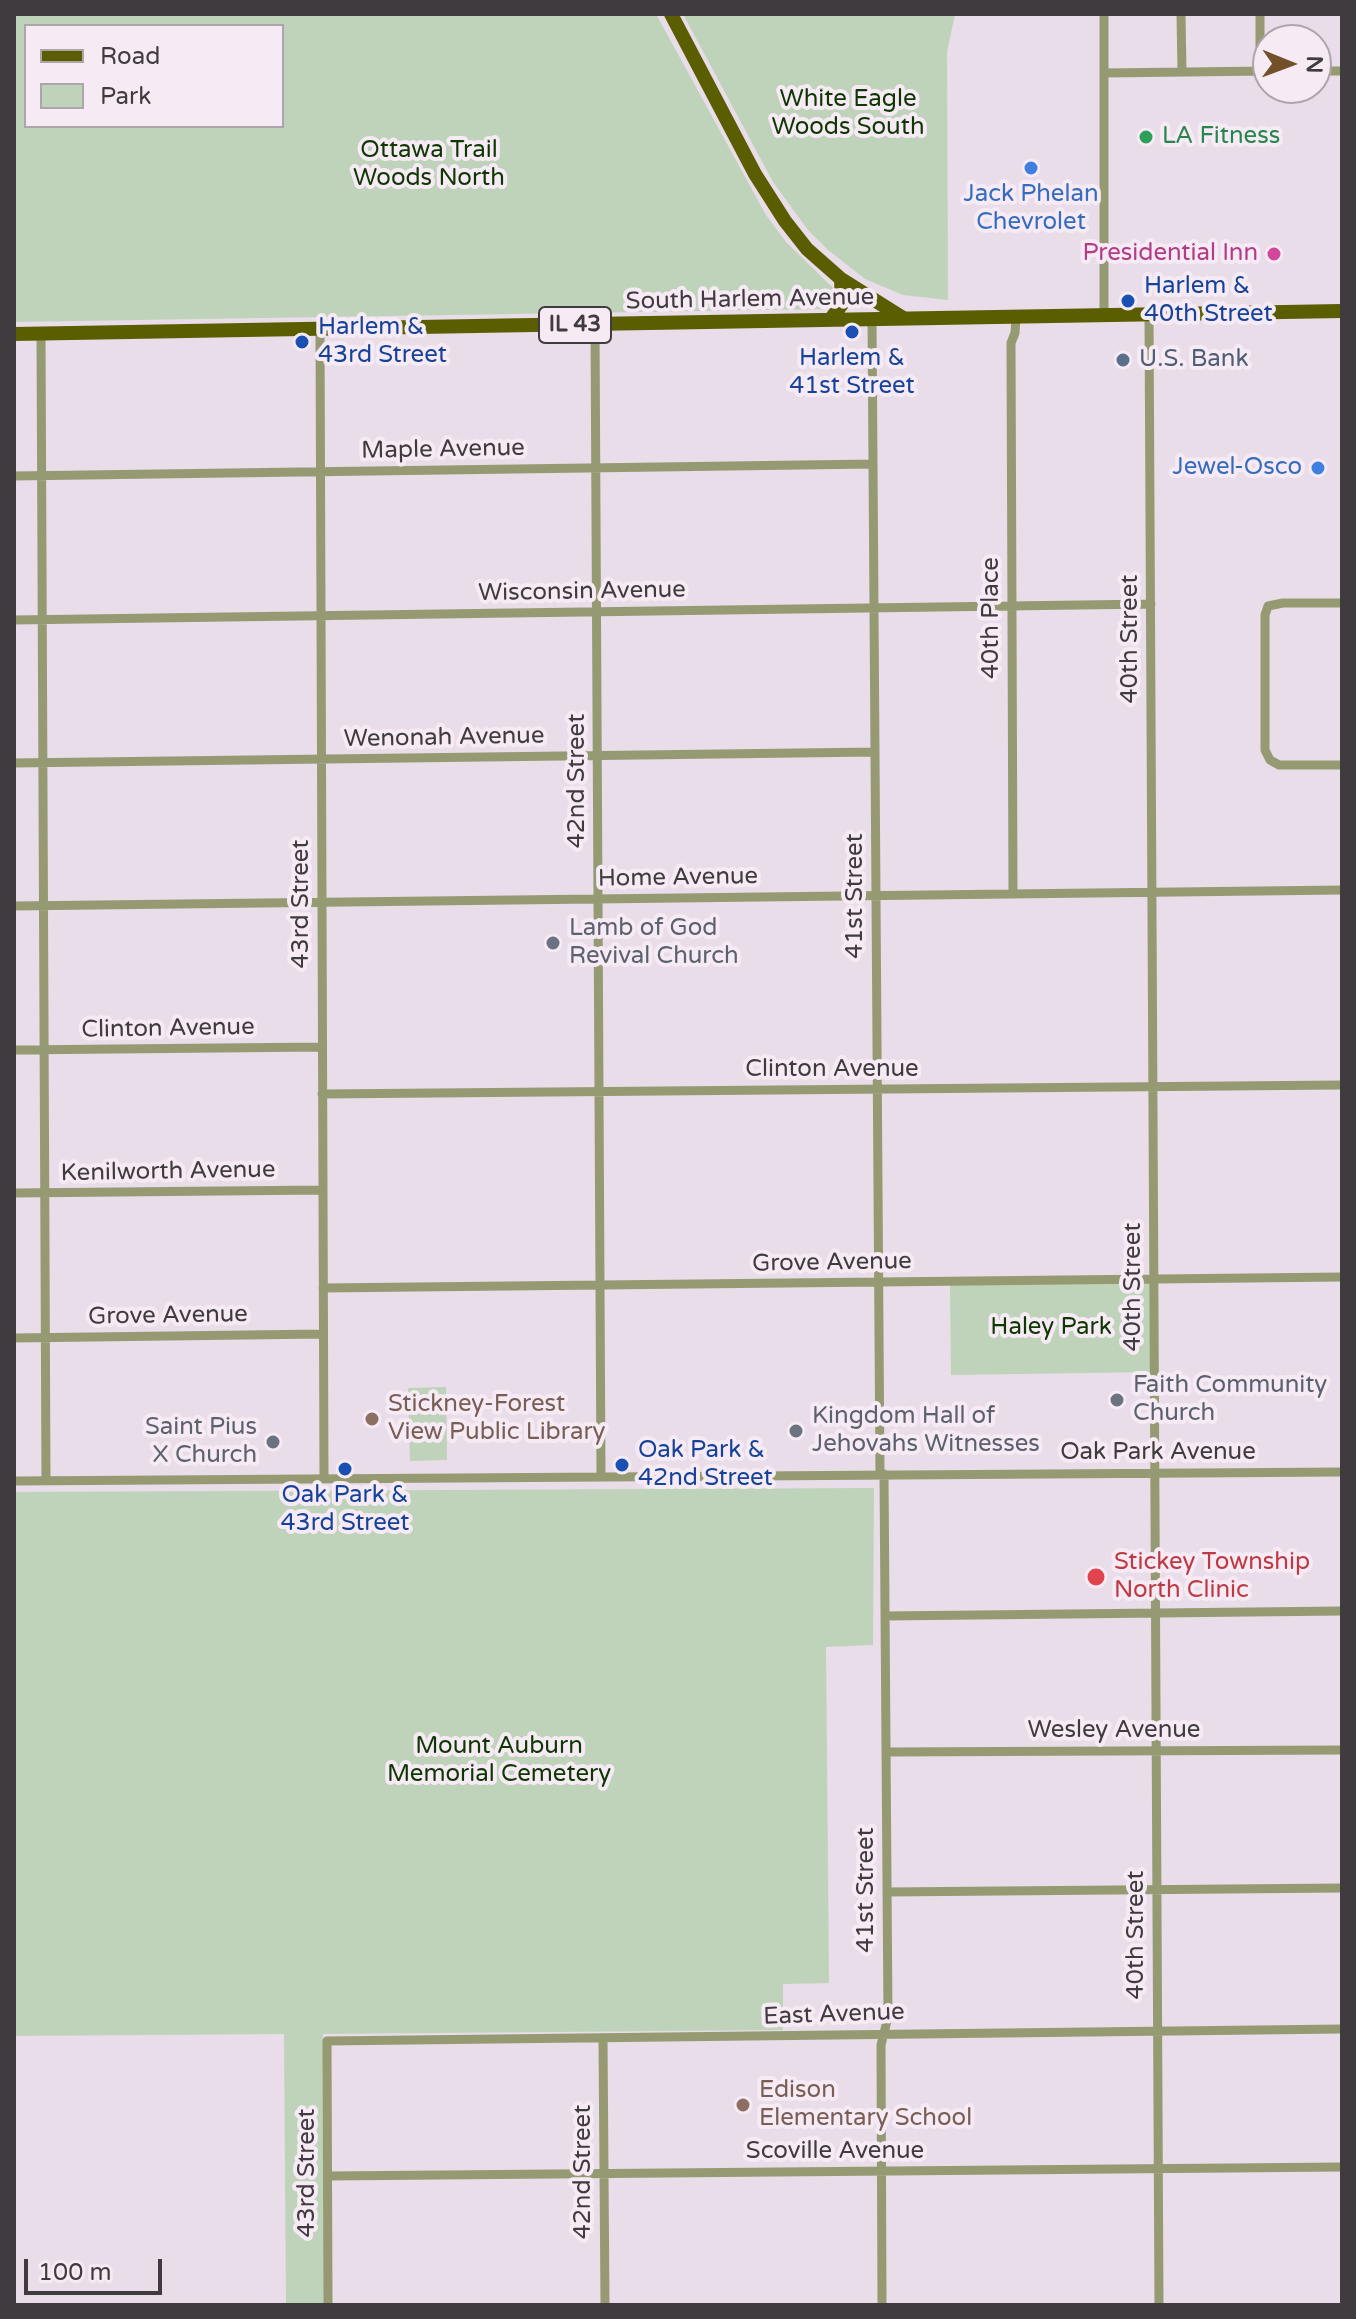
<!DOCTYPE html>
<style>
body{margin:0}
#map{position:relative;width:1356px;height:2319px;overflow:hidden;background:#e8dde8;font-family:"Varela Round",sans-serif}
canvas{display:block}
.frame{position:absolute;inset:0;border:16px solid #3f3b3f;pointer-events:none}
.legend{position:absolute;left:24px;top:24px;width:260px;height:104px;box-sizing:border-box;background:#f6eaf5;border:2px solid #ada4ac;margin:0;padding:10px 14px;list-style:none;font-size:24px;color:#3f3b3f}
.legend li{display:flex;align-items:center;gap:16px;height:40px}
.legend b{width:40px;border:2px solid #ada4ac}
.north{position:absolute;left:1252px;top:24px;width:80px;height:80px;box-sizing:border-box;background:#f6eaf5;border:2px solid #ada4ac;border-radius:50%;rotate:91deg;font-size:22px;font-weight:700;line-height:32px;text-align:center;color:#3f3b3f}
.north::after{content:'';display:block;margin:auto;width:28px;height:36px;background:#725028;clip-path:polygon(50% 0,100% 100%,50% 72%,0 100%)}
.scale{position:absolute;left:24px;top:2259px;width:138px;height:36px;box-sizing:border-box;border:4px solid #3f3b3f;border-top:0;padding-left:10px;font-size:24px;line-height:28px;white-space:nowrap;color:#3f3b3f;-webkit-text-stroke:6px #f6eaf5;paint-order:stroke}
</style>
<div id="map">
<canvas width="1356" height="2319"></canvas>
<div class="frame"></div>
<ul class="legend">
<li><b style="height:10px;background:#5a5d00"></b>Road</li>
<li><b style="height:22px;background:#bfd3ba"></b>Park</li>
</ul>
<div class="north">N</div>
<div class="scale">100 m</div>
</div>
<script>
const context = document.querySelector('canvas').getContext('2d');
context.lineJoin = 'round';
function paint(path, color) { context.fillStyle = color; context.fill(path, 'evenodd'); }
const toPath = rows => new Path2D(rows.map(r => 'M' + r).join(''));
function stroke(path, color, width, dash) { context.strokeStyle = color; context.lineWidth = width; context.lineCap = dash ? 'butt' : 'round'; context.setLineDash(dash || []); context.stroke(path); }
function drawText(font, color, halo, rows, align = 'center') {
  context.font = font + ' "Varela Round",sans-serif'; context.lineWidth = 8; context.setLineDash([]); context.textBaseline = 'middle'; context.strokeStyle = halo; context.fillStyle = color; for (const [text, x, y, turn = 0] of rows) {
    context.save(); context.translate(x, y); context.rotate((+turn || 0) * Math.PI / 180); context.textAlign = isNaN(turn) ? turn : align; if (halo) context.strokeText(text, 0, 0); context.fillText(text, 0, 0); context.restore();
  }
}
paint(toPath([
 [14,14,656,14,766,215,786,242,833,288,837,300,825,309,14,322],
 [26,26,282,26,282,126,26,126],
 [683,14,955,14,947,52,948,300,903,295,865,279,827,249,808,230,773,182],
 [1151,1282,1152,1372,951,1375,950,1283],
 [446,1387,447,1460,410,1461,408,1388],
 [874,1488,873,1645,826,1647,829,1983,783,1984,783,2030,323,2034,324,2305,286,2305,284,2034,14,2036,14,1492]
]), '#bfd3ba');
stroke(toPath([
 [1104,14,1104,316],
 [1181,14,1182,72],
 [1260,71,1260,14],
 [1316,71,1342,71],
 [1104,73,1268,71],
 [1149,316,1159,2305],
 [872,319,880,1474],
 [595,325,601,1476],
 [320,329,324,1478],
 [41,334,46,1481],
 [14,476,873,464],
 [1342,603,1283,603,1268,606,1265,615,1265,750,1270,760,1279,765,1342,765],
 [14,620,1151,604],
 [14,763,875,752],
 [1013,894,1011,343,1015,333,1016,317],
 [14,906,1342,890],
 [14,1050,322,1047],
 [322,1094,1342,1085],
 [14,1193,323,1190],
 [323,1288,1342,1277],
 [14,1338,323,1334],
 [14,1481,1342,1472],
 [885,1616,1342,1611],
 [886,1752,1342,1750],
 [887,1892,1342,1888],
 [603,2038,605,2305],
 [328,2176,1342,2167],
 [328,2305,327,2041,1342,2029],
 [882,2305,881,2045,888,2017,884,1474]
]), '#969a73', 9);
stroke(toPath([
 [671,14,755,174,785,221,807,249,841,279,903,318],
 [830,320,842,304,841,279],
 [14,334,1342,311]
]), '#5a5d00', 14);
for (const [x, y, r, color] of [
 [1146,137,8,"#2e9e5b"],
 [1031,168,8,"#3f7fe0"],
 [1274,254,8,"#d1479c"],
 [1128,301,8,"#1a4fb4"],
 [852,332,8,"#1a4fb4"],
 [302,342,8,"#1a4fb4"],
 [1123,360,8,"#5c6f8a"],
 [1318,468,8,"#3f7fe0"],
 [553,943,8,"#6b7280"],
 [1117,1400,8,"#6b7280"],
 [372,1419,8,"#8d6e63"],
 [796,1431,8,"#6b7280"],
 [273,1442,8,"#6b7280"],
 [622,1465,8,"#1a4fb4"],
 [345,1469,8,"#1a4fb4"],
 [1096,1577,10,"#e0444e"],
 [743,2105,8,"#8d6e63"]
]) { const dot = new Path2D(); dot.arc(x, y, r, 0, 2 * Math.PI); context.fillStyle = color; context.fill(dot); stroke(dot, '#f6eaf5', 3); }
for (const [x, y, w] of [
 [575,325,72]
]) { const box = new Path2D(); box.roundRect(x - w / 2, y - 18, w, 36, 6); context.fillStyle = '#f6eaf5'; context.fill(box); stroke(box, '#3f3b3f', 2); }
drawText('bold 22px', '#3f3b3f', null, [
 ["IL 43",575,325]
]);
drawText('24px', '#0e3702', '#f6eaf5', [
 ["White Eagle",848,100],
 ["Woods South",848,128],
 ["Ottawa Trail",429,151],
 ["Woods North",429,179],
 ["Haley Park",1051,1328],
 ["Mount Auburn",499,1747],
 ["Memorial Cemetery",499,1775]
]);
drawText('24px', '#27864d', '#f6eaf5', [
 ["LA Fitness",1162,137]
], 'left');
drawText('24px', '#366cbe', '#f6eaf5', [
 ["Jack Phelan",1031,195],
 ["Chevrolet",1031,223],
 ["Jewel-Osco",1302,468,"right"]
]);
drawText('24px', '#b23c85', '#f6eaf5', [
 ["Presidential Inn",1258,254]
], 'right');
drawText('24px', '#164399', '#f6eaf5', [
 ["Harlem &",1144,287],
 ["40th Street",1144,315],
 ["Harlem &",318,328],
 ["43rd Street",318,356],
 ["Harlem &",852,359,"center"],
 ["41st Street",852,387,"center"],
 ["Oak Park &",638,1451],
 ["42nd Street",638,1479],
 ["Oak Park &",345,1496,"center"],
 ["43rd Street",345,1524,"center"]
], 'left');
drawText('24px', '#3f3b3f', '#f6eaf5', [
 ["South Harlem Avenue",750,300,-1],
 ["Maple Avenue",443,450,-1],
 ["Wisconsin Avenue",582,592,-1],
 ["40th Place",992,618,-90],
 ["40th Street",1131,639,-90],
 ["Wenonah Avenue",444,738,-1],
 ["42nd Street",578,781,-90],
 ["Home Avenue",678,878,-1],
 ["41st Street",856,896,-90],
 ["43rd Street",302,904,-90],
 ["Clinton Avenue",168,1029,-1],
 ["Clinton Avenue",832,1070],
 ["Kenilworth Avenue",168,1172,-1],
 ["Grove Avenue",832,1263,-1],
 ["40th Street",1134,1287,-90],
 ["Grove Avenue",168,1316,-1],
 ["Oak Park Avenue",1158,1453],
 ["Wesley Avenue",1114,1731],
 ["41st Street",867,1890,-90],
 ["40th Street",1137,1935,-90],
 ["East Avenue",834,2015,-2],
 ["Scoville Avenue",835,2152],
 ["42nd Street",584,2172,-90],
 ["43rd Street",308,2173,-90]
]);
drawText('24px', '#4e5e75', '#f6eaf5', [
 ["U.S. Bank",1139,360]
], 'left');
drawText('24px', '#5b616d', '#f6eaf5', [
 ["Lamb of God",569,929],
 ["Revival Church",569,957],
 ["Faith Community",1133,1386],
 ["Church",1133,1414],
 ["Kingdom Hall of",812,1417],
 ["Jehovahs Witnesses",812,1445],
 ["Saint Pius",257,1428,"right"],
 ["X Church",257,1456,"right"]
], 'left');
drawText('24px', '#785e54', '#f6eaf5', [
 ["Stickney-Forest",388,1405],
 ["View Public Library",388,1433],
 ["Edison",759,2091],
 ["Elementary School",759,2119]
], 'left');
drawText('24px', '#be3a42', '#f6eaf5', [
 ["Stickey Township",1114,1563],
 ["North Clinic",1114,1591]
], 'left');
</script>
